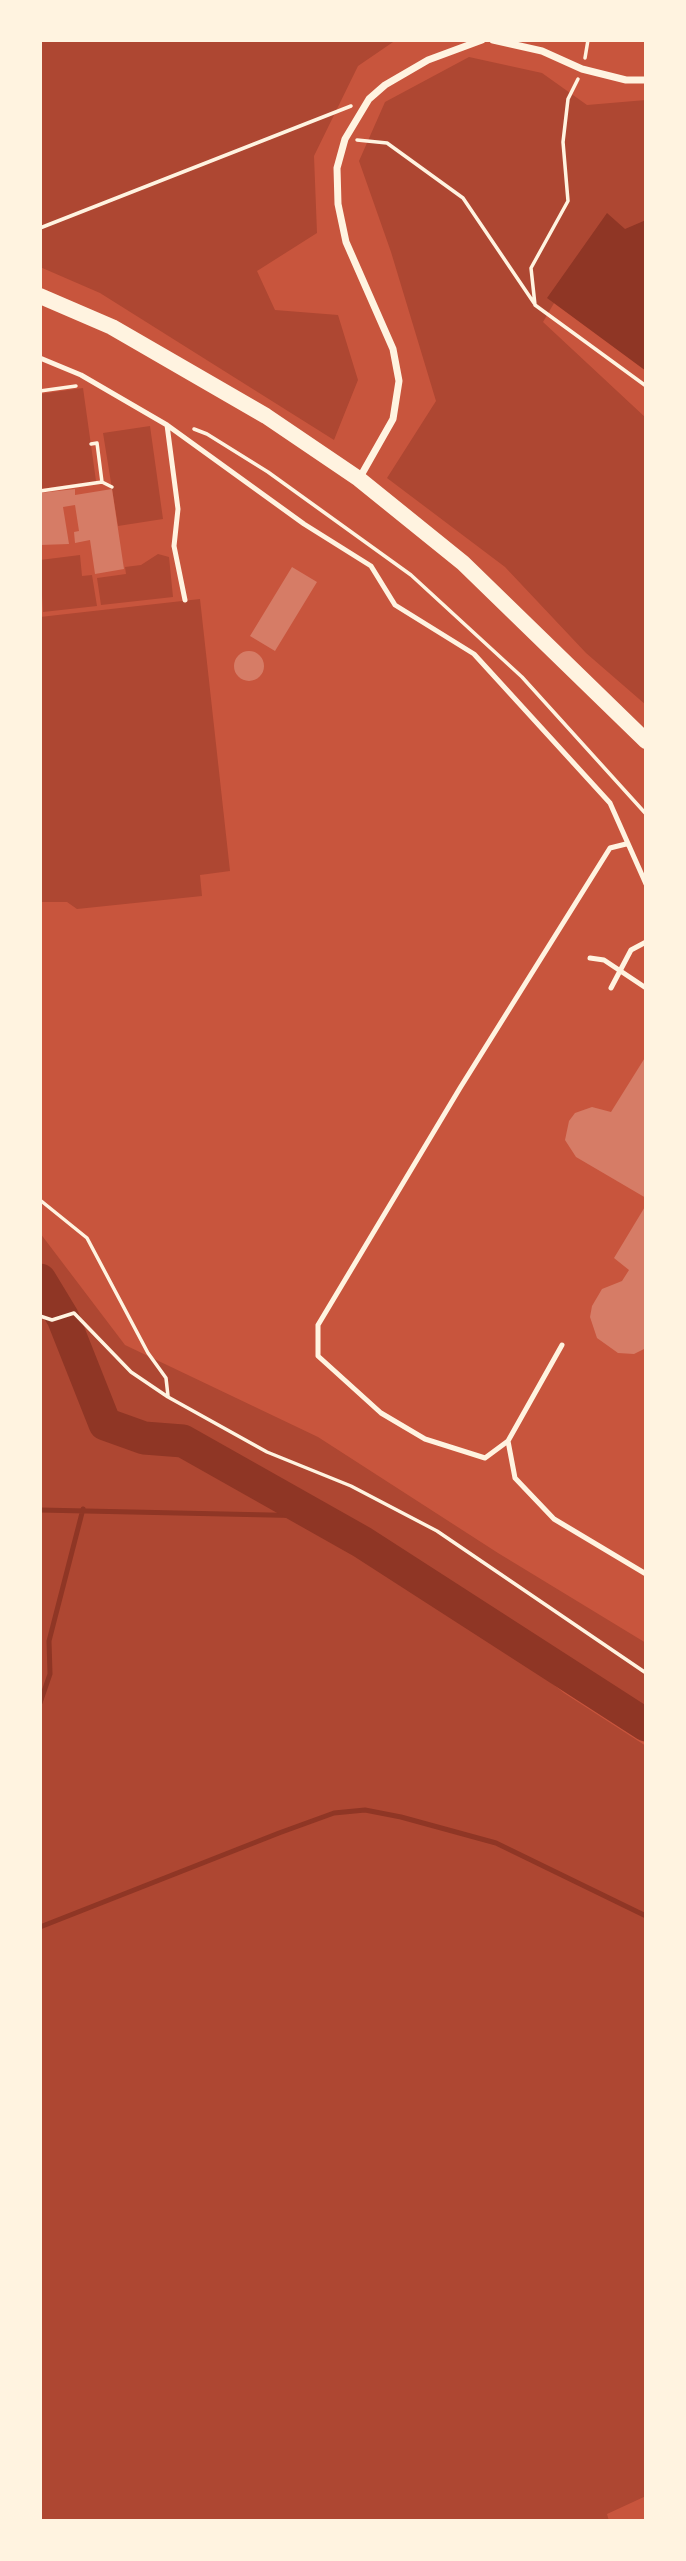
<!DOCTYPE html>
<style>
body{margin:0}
#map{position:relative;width:686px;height:2561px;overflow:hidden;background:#c8553d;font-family:Commissioner,sans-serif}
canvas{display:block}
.frame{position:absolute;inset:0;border:42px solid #fff3e0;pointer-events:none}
</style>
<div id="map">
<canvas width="686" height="2561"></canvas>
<div class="frame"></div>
</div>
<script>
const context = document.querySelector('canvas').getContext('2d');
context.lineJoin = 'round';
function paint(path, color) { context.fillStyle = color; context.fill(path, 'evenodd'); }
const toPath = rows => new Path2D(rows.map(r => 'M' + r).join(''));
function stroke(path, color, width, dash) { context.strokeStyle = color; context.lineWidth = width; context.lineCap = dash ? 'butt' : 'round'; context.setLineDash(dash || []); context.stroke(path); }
paint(toPath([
 [40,40,396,40,358,66,314,156,317,233,257,271,275,310,338,315,358,380,334,440,100,293,40,267],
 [469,57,542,73,587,105,646,100,646,257,592,238,543,322,646,418,646,705,586,653,505,567,387,478,436,401,391,252,359,161,385,102],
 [83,388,96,481,40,489,40,394],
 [150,426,163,519,118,526,103,433],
 [158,554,169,557,173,597,101,605,97,578,126,574,125,567,141,565],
 [80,555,82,576,92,575,97,606,43,612,40,560],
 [200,599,230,871,200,875,202,896,77,909,67,902,40,902,40,617],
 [40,1233,125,1345,318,1437,498,1553,646,1643,646,1733,467,1615,564,1693,646,1746,646,2496,607,2514,609,2521,40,2521]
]), '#ae4732');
paint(toPath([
 [607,213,625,229,646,220,646,371,547,298]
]), '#8f3625');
stroke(toPath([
 [40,1510,316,1516],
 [40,1703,50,1674,49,1641,83,1509],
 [40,1927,279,1833,334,1813,365,1810,401,1817,496,1843,646,1916]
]), '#8f3625', 5);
stroke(toPath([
 [40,1280,63,1318,105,1424,144,1438,183,1441,362,1542,646,1725]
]), '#8f3625', 33);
paint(toPath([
 [75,489,75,495,112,489,124,569,95,574,90,540,75,543,74,532,79,531,75,505,63,507,69,544,40,545,40,493],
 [292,567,317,582,275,651,250,636],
 '234 666a15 15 0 1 1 30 0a15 15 0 1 1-30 0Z',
 [646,1056,646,1198,576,1157,565,1140,569,1121,575,1113,592,1107,611,1112],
 [646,1205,646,1348,634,1354,618,1353,597,1338,590,1317,592,1306,602,1289,622,1281,629,1270,614,1258]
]), '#d67c66');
stroke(toPath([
 [585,58,588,40],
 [578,79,568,99,563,142,568,201,531,268,535,305,646,386],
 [357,140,387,143,463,198,534,303],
 [40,228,351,106],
 [40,391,76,386],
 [194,429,207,434,268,472,411,575,522,677,646,814],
 [91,444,97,443,102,482,112,487],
 [40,491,102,482],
 [40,1200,87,1238,148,1353,166,1378,168,1396],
 [40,1316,52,1320,74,1313,131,1372,168,1397,267,1452,351,1486,437,1531,646,1673]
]), '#fff3e0', 3.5);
stroke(toPath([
 [40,358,81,375,167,425,178,509,174,546,185,600],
 [167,425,304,524,371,566,395,605,474,654,610,803,646,884],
 [626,844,610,848,460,1088,318,1325,318,1356,381,1413,425,1439,485,1458,508,1441,515,1478,554,1519,646,1574],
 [590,958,604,960,646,988],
 [611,988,631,950,646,942],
 [508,1441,562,1345]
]), '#fff3e0', 5);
stroke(toPath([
 [493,40,542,51,582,69,626,80,646,80],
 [359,479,393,419,399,381,393,349,346,242,338,204,337,168,345,139,369,99,385,85,428,60,482,40]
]), '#fff3e0', 7);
stroke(toPath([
 [40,296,112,327,266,416,359,479,463,563,646,741]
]), '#fff3e0', 16);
</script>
